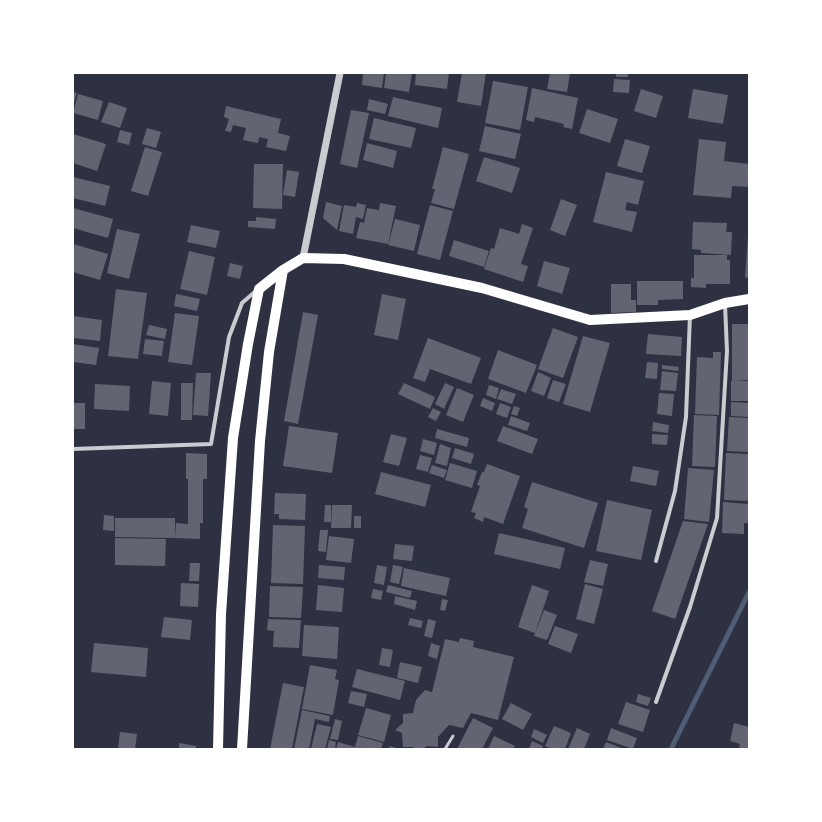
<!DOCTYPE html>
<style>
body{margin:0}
#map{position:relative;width:822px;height:822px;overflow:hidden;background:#2d3142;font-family:Lato,sans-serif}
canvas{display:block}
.frame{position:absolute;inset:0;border:74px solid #fff;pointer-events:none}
</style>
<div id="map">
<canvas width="822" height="822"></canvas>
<div class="frame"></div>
</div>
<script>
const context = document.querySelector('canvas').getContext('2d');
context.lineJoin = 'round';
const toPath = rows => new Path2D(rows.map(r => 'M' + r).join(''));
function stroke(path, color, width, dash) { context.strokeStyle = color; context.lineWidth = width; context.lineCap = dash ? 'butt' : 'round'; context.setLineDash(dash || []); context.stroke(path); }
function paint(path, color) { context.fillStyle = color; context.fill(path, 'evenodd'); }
stroke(toPath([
 [671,749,749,592]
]), '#4f5d75', 5);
paint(toPath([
 [363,73,384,73,382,88,362,85],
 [386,73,412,73,409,92,384,88],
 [416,73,449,73,447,89,415,85],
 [462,73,486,73,481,106,457,102],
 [550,73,570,73,567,92,547,89],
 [616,73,628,73,628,77,616,77],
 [614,79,630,80,629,93,613,92],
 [493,81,528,87,520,130,485,123],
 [532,88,578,98,572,129,563,127,564,124,535,117,534,122,526,120],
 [641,89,663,96,656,118,634,111],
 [693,89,728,95,723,124,688,118],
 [73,92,77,93,73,105],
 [78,94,103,101,98,120,73,113],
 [393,97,442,108,438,128,388,116],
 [369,99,388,104,385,114,367,110],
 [109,102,127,108,120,128,101,122],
 [226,106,281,119,278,133,290,136,286,151,266,147,268,139,259,137,258,143,243,140,246,128,233,125,231,132,225,131,229,119,224,117],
 [587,109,618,119,610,143,579,133],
 [351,110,369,113,357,168,340,164],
 [374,118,416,128,411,148,369,139],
 [485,126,521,134,515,159,479,151],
 [147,128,161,132,156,148,142,144],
 [120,130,132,133,129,145,117,142],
 [73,134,106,144,97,171,73,163],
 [625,139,650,146,642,173,617,166],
 [699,139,726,142,724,161,749,164,749,187,732,186,731,198,693,195],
 [367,143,397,151,393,168,363,160],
 [145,147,162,152,148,196,131,191],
 [443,147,469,154,454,209,431,203,435,189,432,189],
 [484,157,520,168,512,193,476,181],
 [254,164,283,164,282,209,253,208],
 [287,170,299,172,295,197,283,195],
 [606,172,644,181,638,205,627,202,625,210,637,212,632,232,593,222],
 [73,177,110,186,105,206,73,198],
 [561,199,577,205,565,236,550,230],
 [326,202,342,206,337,230,323,218],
 [357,203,366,205,363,219,356,217,353,234,339,231,344,205,356,207],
 [380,203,396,206,388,244,356,238,360,222,364,223,367,208,379,210],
 [430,205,453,211,440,260,417,254],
 [73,208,113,219,108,238,73,228],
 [256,217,276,219,275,229,248,227,248,221,256,221],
 [395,219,420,225,414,251,388,245],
 [693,222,727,223,726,232,732,232,731,255,701,253,701,250,692,249],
 [522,224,533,228,521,264,528,266,523,282,484,269,491,248,494,249,500,228,519,234],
 [191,225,220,231,216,248,187,242],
 [117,229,140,234,129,279,107,273],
 [748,235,749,277,745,278],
 [454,240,489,251,484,267,449,256],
 [73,244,108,254,100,280,73,272],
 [189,251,215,257,207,295,180,289],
 [694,255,727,255,727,260,730,260,730,284,706,284,706,288,691,287,691,278,694,278],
 [544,261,570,268,562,294,537,286],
 [230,263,243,266,240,279,227,276],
 [637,281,683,281,683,299,658,300,658,305,637,305],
 [611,284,631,284,631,300,636,300,636,312,611,313],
 [116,289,147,293,138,359,108,356],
 [176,294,200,299,197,311,174,306],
 [382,294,406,299,398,340,374,335],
 [303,312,318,315,298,424,284,421],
 [175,313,199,316,192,365,168,362],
 [73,316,102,320,100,341,73,338],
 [732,324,749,324,749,380,732,381],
 [149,325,167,329,165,339,146,335],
 [553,328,578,337,563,378,538,369],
 [648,334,682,337,681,356,646,354],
 [583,336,610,343,590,412,563,404],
 [428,338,481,358,471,384,430,369,425,382,413,378],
 [145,339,164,341,162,356,143,354],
 [73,344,99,348,96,365,73,362],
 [498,350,537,365,526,393,488,379],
 [713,352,721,352,719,415,695,414,697,357,713,358],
 [647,362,658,363,657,379,645,378],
 [662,365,679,367,678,371,662,369],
 [662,371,678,373,676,391,660,390],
 [538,372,551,378,544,396,531,391],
 [196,373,211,373,208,416,193,415],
 [553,380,566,384,559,402,547,398],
 [152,381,171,383,168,416,149,414],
 [731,381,749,381,749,401,731,401],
 [181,383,193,383,192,420,181,420],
 [404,383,435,397,430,409,398,394],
 [445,383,454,387,444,409,435,404],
 [95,384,130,386,129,411,94,409],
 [489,385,499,388,496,399,486,395],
 [457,388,474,395,463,422,446,415],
 [501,389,516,394,512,404,497,399],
 [659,393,674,394,672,416,657,414],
 [483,398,495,403,492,411,480,406],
 [731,402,749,403,749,417,731,416],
 [73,403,85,403,85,429,73,429],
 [500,403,511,407,507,418,496,414],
 [514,406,520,408,517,416,511,414],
 [433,408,441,412,436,421,428,417],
 [694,415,717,416,715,467,692,466],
 [511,416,530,423,527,431,508,425],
 [729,417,749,418,749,452,727,451],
 [653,422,669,425,668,433,652,431],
 [289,426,338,433,332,473,283,466],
 [503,426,538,439,532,454,497,441],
 [437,429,469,438,467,447,435,438],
 [391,434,407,438,399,466,383,462],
 [652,434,668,435,667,445,652,444],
 [423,439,437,443,434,455,420,451],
 [440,444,451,448,447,466,435,463],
 [455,448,474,454,471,464,452,458],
 [186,453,207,454,207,479,186,479],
 [726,453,749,454,749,501,724,500],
 [420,455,432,458,428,472,416,469],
 [450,463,477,471,472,488,445,480],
 [487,464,520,476,503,524,484,517,483,522,474,518,476,513,471,512,480,486,477,485,482,472,484,472],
 [432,465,447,470,444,478,429,473],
 [633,466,659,471,656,486,630,481],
 [688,468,714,470,709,522,684,519],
 [381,472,431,485,425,507,375,494],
 [188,479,203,479,203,523,200,523,200,539,175,538,176,523,188,524],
 [532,482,598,503,584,548,522,528,528,509,524,507],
 [275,493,306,494,305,520,279,519,279,514,274,514],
 [607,500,652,510,641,560,596,551],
 [723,502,749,504,749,523,744,523,744,534,722,533],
 [325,505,331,505,331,522,324,522],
 [332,505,352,505,351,528,331,528],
 [104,515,114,516,114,531,103,530],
 [354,516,361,516,361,528,354,528],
 [115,518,175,518,175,538,115,537],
 [683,521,708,524,675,619,652,611],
 [273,525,305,526,303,584,271,583],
 [320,530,328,530,326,552,318,551],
 [499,533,565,548,560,569,494,554],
 [329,536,354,539,351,563,326,560],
 [115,538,166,539,165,566,115,565],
 [395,544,414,546,412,561,393,559],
 [590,560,608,564,603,586,584,582],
 [190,563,200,563,199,581,189,581],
 [319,565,345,567,344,580,318,578],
 [377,565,387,567,384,585,374,583],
 [393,565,403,567,399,584,390,582],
 [404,568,450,578,446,596,401,586],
 [181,583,199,584,198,607,180,606],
 [585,584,603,589,594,624,576,619],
 [318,585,344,588,342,612,316,610],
 [388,585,412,591,410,598,386,592],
 [532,585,549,591,535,633,518,627],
 [270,586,303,587,301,618,269,617],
 [373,589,383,591,381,600,371,598],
 [395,596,417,601,415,610,394,604],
 [442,599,448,600,445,611,440,610],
 [544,610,557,615,547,640,534,636],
 [164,617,192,620,190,640,161,637],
 [410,618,423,621,421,628,408,625],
 [268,619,301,620,299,648,273,647,274,631,267,630],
 [428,619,436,621,432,638,424,636],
 [304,625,339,627,337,659,302,656],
 [555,626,578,634,571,653,548,644],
 [460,638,474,641,473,647,514,657,498,720,471,713,463,728,449,725,438,737,438,747,427,746,423,749,415,749,413,747,403,747,402,733,395,730,403,723,403,714,413,713,416,700,425,690,432,692,445,639,459,642],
 [94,643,148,648,146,677,91,672],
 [431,643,440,646,437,659,428,656],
 [382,648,393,650,390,667,379,665],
 [400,662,422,667,418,683,397,678],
 [310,665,337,670,335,679,339,680,333,715,302,709],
 [357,669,405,681,400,700,352,687],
 [283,683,304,687,292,749,270,749],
 [351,691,367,694,364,707,348,703],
 [638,694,651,698,648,706,636,702],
 [626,702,650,710,643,732,618,724],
 [511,703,532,714,523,730,502,719],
 [366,708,391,715,384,742,358,735],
 [302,710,330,716,329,722,315,719,309,749,294,749],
 [473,718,493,728,482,749,457,749],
 [335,719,342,721,338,740,330,739],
 [734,723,749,727,749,749,739,749,740,744,730,741],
 [317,724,331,727,325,749,311,749],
 [554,726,571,733,565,749,552,749,545,746],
 [577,728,590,734,584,749,568,749],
 [611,728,637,738,633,749,607,740],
 [534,729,547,735,543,743,531,737],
 [120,732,137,734,135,749,118,749],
 [358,736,383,743,381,749,336,749,338,742,355,747],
 [494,736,515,746,513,749,488,749],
 [329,740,336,742,335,749,327,749],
 [532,741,543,746,541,749,529,749],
 [606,742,624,749,603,749],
 [179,743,196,746,196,749,179,749],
 [390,746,399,749,388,749]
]), '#626471');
stroke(toPath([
 [445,749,453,736]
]), '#caccd0', 3);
stroke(toPath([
 [73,449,211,444,229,337,242,303,257,290],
 [656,561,675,491,686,417,690,315],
 [656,702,690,607,717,518,727,351,725,304]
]), '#caccd0', 4);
stroke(toPath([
 [303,258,340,73]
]), '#caccd0', 7);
stroke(toPath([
 [218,749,221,614,233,438,248,344,259,289,283,270,303,258,344,259,482,288,590,320,690,315,725,303,749,299],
 [242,749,260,441,269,352,283,270]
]), '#fff', 10);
</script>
